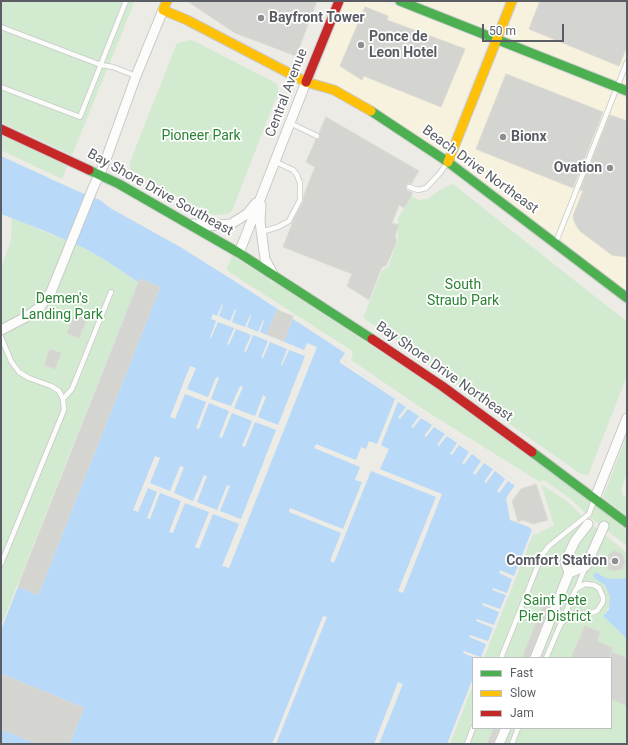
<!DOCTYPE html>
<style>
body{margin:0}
#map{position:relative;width:628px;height:745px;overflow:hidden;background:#ecebe5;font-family:Roboto,sans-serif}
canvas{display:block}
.frame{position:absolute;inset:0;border:2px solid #5a5e64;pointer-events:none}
.legend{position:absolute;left:472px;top:657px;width:140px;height:72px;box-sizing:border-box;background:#fff;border:1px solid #bdbfc1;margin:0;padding:5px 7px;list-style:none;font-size:12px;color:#5a5e64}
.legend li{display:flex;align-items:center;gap:8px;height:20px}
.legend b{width:20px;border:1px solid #bdbfc1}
.scale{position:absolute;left:482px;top:24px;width:82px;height:18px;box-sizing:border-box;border:2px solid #5a5e64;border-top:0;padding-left:5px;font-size:12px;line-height:14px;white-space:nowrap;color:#5a5e64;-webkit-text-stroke:3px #fff;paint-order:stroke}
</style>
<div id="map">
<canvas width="628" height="745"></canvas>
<div class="frame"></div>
<ul class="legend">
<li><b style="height:5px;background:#4caf50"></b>Fast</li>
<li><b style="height:5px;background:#ffc107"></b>Slow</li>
<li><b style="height:5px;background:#c62828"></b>Jam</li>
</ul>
<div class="scale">50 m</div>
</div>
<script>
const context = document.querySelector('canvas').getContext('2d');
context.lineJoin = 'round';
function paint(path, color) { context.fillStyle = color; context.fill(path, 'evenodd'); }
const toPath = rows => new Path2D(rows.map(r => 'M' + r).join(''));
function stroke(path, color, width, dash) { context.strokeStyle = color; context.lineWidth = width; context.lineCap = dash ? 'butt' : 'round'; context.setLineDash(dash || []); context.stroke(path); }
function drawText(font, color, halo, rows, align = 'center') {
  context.font = font + ' Roboto,sans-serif'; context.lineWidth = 3.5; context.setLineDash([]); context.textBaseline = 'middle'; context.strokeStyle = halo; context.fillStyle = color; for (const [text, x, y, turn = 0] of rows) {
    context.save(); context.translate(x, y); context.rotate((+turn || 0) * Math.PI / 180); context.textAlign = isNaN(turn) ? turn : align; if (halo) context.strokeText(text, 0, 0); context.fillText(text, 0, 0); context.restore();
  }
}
paint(toPath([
 [345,1,384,1,488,42,445,153,315,79],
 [415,1,505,1,493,32],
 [519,1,627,1,627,85,505,37],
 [500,47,627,98,627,291,455,160]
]), '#f6f2dd');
paint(toPath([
 [1,1,135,1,72,155,1,122],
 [190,40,196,42,276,83,278,88,278,95,274,103,232,211,228,214,214,215,203,212,130,169,130,162,177,43],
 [1,135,67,166,62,179,1,150],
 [453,184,608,307,627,321,627,376,588,475,581,474,511,425,453,382,401,346,402,344,363,318,382,271,388,267,398,240,398,219,410,196,419,200,428,199,440,190],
 [12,218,84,248,105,260,138,282,1,626,1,268,11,240],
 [232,256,269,279,271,283,274,282,439,390,592,503,627,531,627,546,587,515,571,499,544,480,540,482,429,413,351,360,353,354,351,350,226,270],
 [627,435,627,473,621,489,623,495,627,498,627,516,603,497],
 [541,484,568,502,584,518,627,553,627,578,614,579,606,578,595,572,593,577,602,582,610,592,610,605,603,616,627,639,627,744,450,744,473,685,473,728,611,728,611,658,484,658,534,532,535,535,554,525]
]), '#d2ead0');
paint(toPath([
 [1,156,75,190,100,200,110,208,182,248,250,291,348,355,344,361,517,482,506,498,510,520,529,527,534,532,484,658,473,658,473,685,450,744,1,744,1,630,138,282,105,260,84,248,45,231,1,214],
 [595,572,606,578,614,579,627,578,627,639,603,616,609,609,610,596,605,585,593,577]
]), '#b8d9f7');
paint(toPath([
 [222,304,223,305,219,316,230,321,235,309,236,310,232,322,245,327,250,315,251,316,247,327,258,332,263,320,264,321,260,332,304,350,307,343,317,347,229,568,222,566,239,524,213,514,199,549,195,547,209,512,185,503,173,533,169,532,181,501,160,493,150,519,147,518,157,492,148,488,138,512,133,510,155,456,160,458,150,483,170,491,180,466,184,467,174,493,193,501,204,475,207,476,197,502,217,510,227,485,230,486,220,511,241,519,276,430,255,422,245,447,242,446,252,421,232,413,222,438,219,437,229,411,209,403,199,429,196,428,206,402,185,394,175,419,170,417,190,366,196,368,187,389,208,397,216,377,219,378,211,399,231,406,240,386,243,387,234,408,255,416,263,395,266,397,258,417,278,425,305,356,289,350,282,366,281,365,287,349,270,342,263,358,261,358,268,341,253,335,246,352,244,351,251,335,236,329,229,345,227,344,234,328,218,322,211,338,210,337,216,321,211,319,213,314,217,316],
 [345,353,348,355,344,361,517,482,515,486,508,481,499,493,497,491,505,479,495,471,486,483,484,482,493,469,484,463,475,475,473,473,481,461,472,454,464,464,462,463,469,452,459,445,452,455,450,454,457,443,447,436,439,446,437,445,445,434,434,427,426,437,424,436,432,425,421,418,413,428,411,427,419,416,408,409,400,419,398,417,406,407,398,402,381,445,389,449,380,469,442,494,403,593,398,591,436,497,371,471,334,563,330,561,341,533,289,512,290,508,343,529,362,482,355,480,360,467,314,448,316,444,356,460,361,447,366,449,369,441,377,444,395,399,339,362],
 [532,530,534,532,484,658,475,658,463,653,464,651,481,657,486,644,469,637,470,635,488,641,493,628,476,621,477,619,494,625,499,612,482,605,483,603,500,609,506,595,492,590,493,588,507,593,512,579,499,573,500,570,514,576],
 [323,616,327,617,276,744,272,744],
 [473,678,473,685,450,744,447,744],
 [398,682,403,684,379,744,374,744]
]), '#ecebe5');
const building = toPath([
 [187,1,317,1,296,56,235,33,187,1],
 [540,1,627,1,627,46,619,66,529,29,540,1],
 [365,7,388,16,387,20,465,49,441,107,364,76,362,80,340,66,365,7],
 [506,74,603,112,573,188,476,149,506,74],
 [610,115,627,121,627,257,612,255,580,231,576,225,574,220,573,216,583,191,580,190,610,115],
 [326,117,419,171,411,184,408,183,406,185,406,190,413,193,404,208,399,205,392,223,399,225,395,236,397,241,386,266,382,267,369,300,347,286,352,274,283,247,294,219,303,202,304,195,315,167,306,162,316,139,319,139,320,137,319,133,326,117],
 [140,279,160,287,38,595,18,586,140,279],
 [277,310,293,316,284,341,267,334,277,310],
 [76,311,88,316,79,338,67,333,76,311],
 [50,349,61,353,55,369,44,365,50,349],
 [536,484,548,520,533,524,523,520,518,522,512,501,521,489,536,484],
 [614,551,622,554,625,562,622,569,614,571,607,568,606,561,608,555,614,551],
 [554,595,529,658,522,658,547,596,554,595],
 [585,626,600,632,597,641,613,648,611,652,627,658,627,706,611,699,611,652,609,658,571,658,585,626],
 [1,674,84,708,69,744,38,744,1,729,1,674],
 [494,728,499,728,493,744,487,744,494,728]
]);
paint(building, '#d4d4d0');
stroke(building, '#dcdad4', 1);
const lane = toPath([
 [1,27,101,65,113,67,136,76],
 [1,87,80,117,126,1],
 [290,123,317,136],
 [409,187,418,190,426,188,440,173,447,163],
 [261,232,278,227,289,221,300,200,300,183,297,175,293,170,276,162],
 [556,242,627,62],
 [1,337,11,361,19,372,29,378,51,386,59,391,63,399,64,410,1,564],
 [63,399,72,389,111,292],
 [577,588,585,568],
 [501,658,542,555,549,546,589,514,594,500],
 [546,658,574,593,576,589,585,584,594,585,599,588,603,597,603,602,597,611,587,614,572,613,568,614,561,624],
 [467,744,473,728],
 [512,744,518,728]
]);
const street = toPath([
 [261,205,260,222,265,259,273,274],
 [193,224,207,226,231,224,247,214,256,203],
 [239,253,306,82],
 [1,330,26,317,40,307,51,292,93,188,105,162,136,76,163,10],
 [595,498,627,418],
 [569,573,586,566,604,526],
 [535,658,569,573,565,562,575,541,588,524],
 [499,744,506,728]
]);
const fast = toPath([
 [400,1,627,91],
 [371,111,448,162,627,298],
 [89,170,119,184,239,253,372,339],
 [532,452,627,523]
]);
const slow = toPath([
 [167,1,163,10,187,20,306,82,334,90,371,111],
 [448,162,512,1]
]);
const jam = toPath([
 [306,82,339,1],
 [1,129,89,170],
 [372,339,442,386,532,452]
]);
stroke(lane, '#c8c9c7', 6);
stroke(street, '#c8c9c7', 11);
stroke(fast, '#c9cac9', 11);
stroke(slow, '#c9cac9', 11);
stroke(jam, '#c9cac9', 11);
stroke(lane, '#fcfcfb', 4.5);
stroke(street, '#fcfcfb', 9);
stroke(fast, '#4caf50', 9);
stroke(slow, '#ffc107', 9);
stroke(jam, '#c62828', 9);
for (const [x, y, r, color] of [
 [261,18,4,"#8d8f91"],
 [361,45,4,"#8d8f91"],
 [503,137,4,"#8d8f91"],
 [610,168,4,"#8d8f91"],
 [615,561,4,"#8d8f91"]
]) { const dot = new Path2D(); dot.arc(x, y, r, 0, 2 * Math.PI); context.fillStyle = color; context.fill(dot); stroke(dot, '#fff', 1.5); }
drawText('bold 14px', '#5a5e64', '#fff', [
 ["Bayfront Tower",269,18],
 ["Ponce de",369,37],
 ["Leon Hotel",369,53],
 ["Bionx",511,137],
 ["Ovation",602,168,"right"],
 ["Comfort Station",607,561,"right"]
], 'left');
drawText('14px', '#5a5e64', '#fff', [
 ["Central Avenue",287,93,-69],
 ["Beach Drive Northeast",480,170,36],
 ["Bay Shore Drive Southeast",160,193,29],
 ["Bay Shore Drive Northeast",444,372,35]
]);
drawText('14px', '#2b8334', '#fff', [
 ["Pioneer Park",201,136],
 ["South",463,285],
 ["Straub Park",463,301],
 ["Demen's",62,299],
 ["Landing Park",62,315],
 ["Saint Pete",555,601],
 ["Pier District",555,617]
]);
</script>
